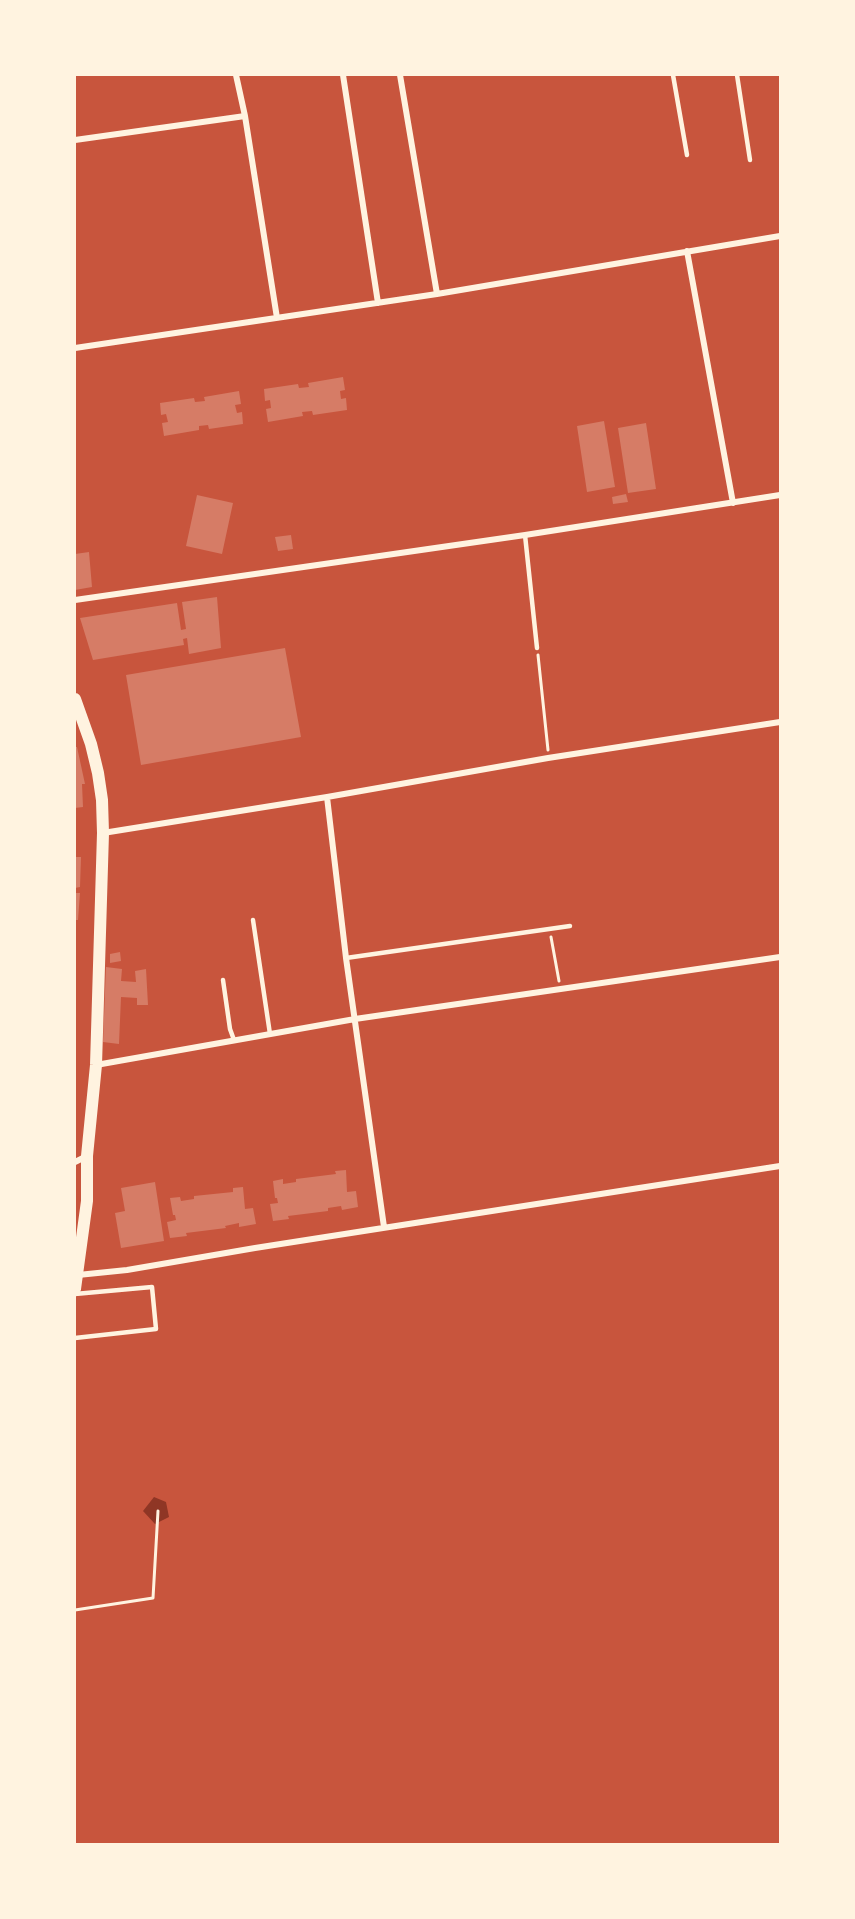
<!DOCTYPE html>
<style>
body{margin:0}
#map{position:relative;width:855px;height:1919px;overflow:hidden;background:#c8553d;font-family:"Nunito Sans",sans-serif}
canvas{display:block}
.frame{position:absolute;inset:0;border:76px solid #fff3e0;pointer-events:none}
</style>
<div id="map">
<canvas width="855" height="1919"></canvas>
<div class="frame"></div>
</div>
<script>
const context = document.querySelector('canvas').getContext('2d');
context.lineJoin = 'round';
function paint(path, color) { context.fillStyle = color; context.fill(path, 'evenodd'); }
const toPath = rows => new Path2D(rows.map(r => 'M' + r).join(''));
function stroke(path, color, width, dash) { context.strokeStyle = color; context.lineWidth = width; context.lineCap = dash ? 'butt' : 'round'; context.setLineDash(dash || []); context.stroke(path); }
paint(toPath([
 [154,1497,166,1502,169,1517,155,1524,143,1511]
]), '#8f3625');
paint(toPath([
 [343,377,345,390,340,391,341,399,346,398,347,410,313,415,312,411,302,412,303,416,268,422,266,409,271,408,270,400,265,401,264,389,298,384,299,388,309,387,308,383],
 [239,391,241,404,235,405,237,413,242,412,243,424,209,429,208,425,199,426,199,430,164,436,162,423,168,422,166,414,161,415,160,403,194,398,195,402,205,401,204,397],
 [604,421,615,487,587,492,577,426],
 [646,423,656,489,628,493,618,428],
 [626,494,628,502,613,504,612,497],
 [197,495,233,503,222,554,186,546],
 [291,535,293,549,278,551,275,537],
 [89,552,92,587,75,590,75,554],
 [217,597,221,648,189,654,187,638,183,639,184,645,93,660,80,618,177,603,181,630,186,629,182,602],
 [285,648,301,737,141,765,126,675],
 [75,747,77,747,85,784,82,784,83,807,75,808],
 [75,857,81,857,80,887,75,888],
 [75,893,80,893,78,920,75,920],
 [120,952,121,961,110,963,110,954],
 [106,967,122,969,121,981,136,982,135,971,146,969,148,1005,137,1005,137,998,121,997,119,1044,103,1042],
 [346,1170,347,1192,356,1191,358,1207,342,1210,341,1206,328,1208,328,1211,288,1216,289,1219,273,1221,270,1204,278,1203,277,1198,275,1198,273,1181,283,1179,283,1184,296,1182,296,1179,336,1174,335,1171],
 [155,1182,164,1241,121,1248,115,1213,125,1211,121,1188],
 [243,1187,245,1209,253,1208,256,1224,239,1227,239,1223,225,1226,226,1228,186,1233,187,1236,170,1238,167,1222,176,1220,175,1215,173,1215,170,1198,180,1197,181,1201,194,1199,194,1196,233,1192,233,1188]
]), '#d67c66');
stroke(toPath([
 [538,655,548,750],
 [551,937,559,981],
 [75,1610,153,1598,158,1511]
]), '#fff3e0', 3);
stroke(toPath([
 [673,75,687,155],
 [737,75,750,160],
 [525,535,537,648],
 [253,920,270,1034],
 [346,958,570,926],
 [223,980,230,1029,234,1040],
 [75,1294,152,1287,156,1329,75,1338]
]), '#fff3e0', 4.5);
stroke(toPath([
 [236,75,245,116,277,318],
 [343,75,378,303],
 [400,75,437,294],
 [75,140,245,116],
 [687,251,733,503],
 [75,348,437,294,780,236],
 [75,600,525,535,780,495],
 [327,797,346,958,384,1227],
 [103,833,327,797,548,758,780,722],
 [96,1065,355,1019,780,957],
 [75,1162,87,1156],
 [78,1275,127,1270,255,1248,780,1166]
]), '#fff3e0', 6);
stroke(toPath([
 [75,699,91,744,98,773,102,800,103,833,96,1065,87,1156,87,1201,75,1289]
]), '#fff3e0', 12);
</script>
